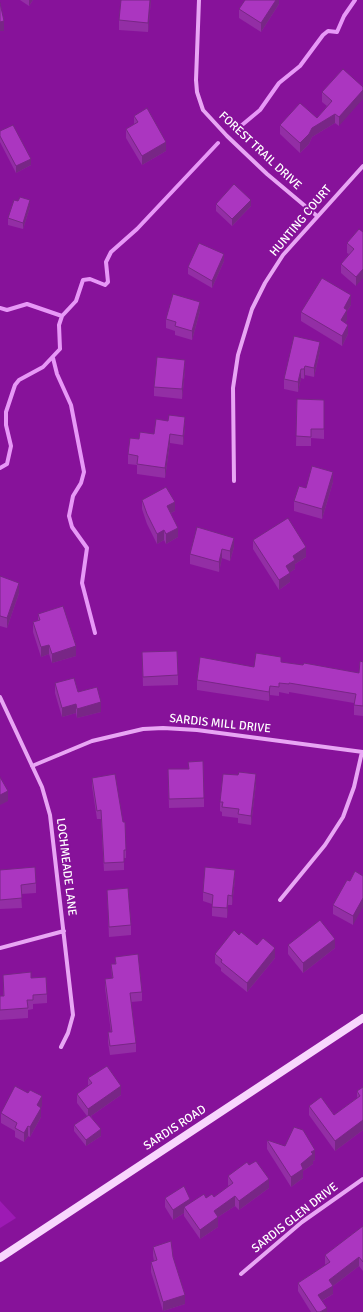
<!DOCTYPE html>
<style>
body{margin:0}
canvas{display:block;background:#87129a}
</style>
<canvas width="363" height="1312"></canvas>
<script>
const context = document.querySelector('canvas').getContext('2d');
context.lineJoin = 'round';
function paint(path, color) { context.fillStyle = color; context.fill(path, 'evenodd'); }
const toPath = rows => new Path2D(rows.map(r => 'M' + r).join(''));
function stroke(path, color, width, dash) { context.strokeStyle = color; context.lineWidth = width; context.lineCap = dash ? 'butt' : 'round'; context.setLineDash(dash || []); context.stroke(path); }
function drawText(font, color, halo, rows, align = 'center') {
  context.font = font + ' Signika,sans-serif'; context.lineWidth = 4; context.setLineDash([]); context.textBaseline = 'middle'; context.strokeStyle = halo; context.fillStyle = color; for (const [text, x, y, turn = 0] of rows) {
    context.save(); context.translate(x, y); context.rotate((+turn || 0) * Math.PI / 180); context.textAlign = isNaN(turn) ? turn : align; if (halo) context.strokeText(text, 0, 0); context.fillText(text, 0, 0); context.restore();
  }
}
paint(toPath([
 [0,1201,16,1218,0,1228]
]), '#9d1ab4');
stroke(toPath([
 [236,130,260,110,279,83,300,66,323,35,328,31,337,32,344,16,355,0],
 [0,308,7,310,27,304,62,316],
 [53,358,57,374,71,405,84,472,81,483,73,496,69,516,72,527,87,548,82,583,95,633],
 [0,468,7,464,11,446,6,425,6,412,15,385,19,380,43,367,60,349,59,325,62,316,76,301,83,280,90,279,105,285,108,282,106,262,111,252,137,229,218,143]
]), '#e798f7', 4);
stroke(toPath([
 [199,0,196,80,197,92,203,110,227,136,267,174,317,216],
 [234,481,233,388,238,355,252,309,265,283,283,255,363,166],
 [0,697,42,787,50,815,73,1015,68,1033,61,1047],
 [32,766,92,741,143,729,163,728,197,730,363,752],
 [280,900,325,845,343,817,354,787,362,752],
 [0,948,64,931],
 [241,1274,302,1222,363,1179]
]), '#e8a6f4', 4);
stroke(toPath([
 [0,1258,363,1018]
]), '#f8d6fd', 8);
paint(toPath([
 [20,0,33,0,29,6],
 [151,0,148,32,119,30,119,20],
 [279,0,279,4,261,32,239,18,239,9],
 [343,69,339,126,335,123,312,137,309,144,300,153,280,134,280,125,317,118,327,106,322,102,322,92],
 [134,116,166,151,142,165,126,138,126,129,134,124],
 [0,131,31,165,16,173,0,142],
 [18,201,30,207,23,229,8,225,8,218],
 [216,204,251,206,232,226,216,211],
 [359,229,356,286,341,273,341,264,349,254,347,253,347,243],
 [224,261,212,288,188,274,188,267],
 [351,305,347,311,347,320,345,323,348,334,342,346,301,321,301,312],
 [200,311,192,340,175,335,175,331,166,328,166,319],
 [320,351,314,377,305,375,304,379,301,378,298,392,284,389,284,379],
 [185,370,182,399,154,396,154,387],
 [297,399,324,400,324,439,311,438,311,446,296,446],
 [185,427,183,445,170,443,165,478,137,474,137,465,128,464,128,454,154,434],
 [333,482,322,519,294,511,294,501,306,488],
 [142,500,175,511,171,513,178,537,166,544,164,540,157,544,147,524,142,509],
 [253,540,306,557,295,564,295,569,290,572,290,582,279,590,253,549],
 [234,547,230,561,222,558,219,572,190,564,190,554],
 [0,576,19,593,7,628,0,626],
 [38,614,76,656,52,663,49,654,41,657,33,632,33,622,38,621],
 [142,652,178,675,178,685,143,686],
 [281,662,359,673,363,662,363,716,354,715,354,703,289,692,289,694,279,692,279,696,270,695,269,701,197,690,197,680],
 [55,683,78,692,101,712,77,718,76,713,62,717,55,693],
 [168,769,204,798,204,807,169,808],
 [92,778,126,850,126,858,124,858,124,870,104,871,101,819,97,819,92,786],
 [256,783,251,825,238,823,238,818,222,816,222,812,220,811,220,802],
 [0,870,36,883,36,893,21,894,22,908,0,909],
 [355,871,353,925,333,914,333,905,350,881],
 [235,879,232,905,228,905,227,918,212,916,212,904,203,901,203,892],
 [107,890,131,925,131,935,109,937],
 [239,935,275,958,247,992,221,971,221,968,215,963,215,954],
 [288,945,335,948,303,973,288,954],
 [115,957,142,992,142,1001,131,1002,136,1043,136,1052,110,1055,108,1042,108,1032,111,1032,105,988,105,979,112,978,111,964,115,964],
 [3,975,31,978,47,994,47,1003,33,1004,33,1009,28,1010,28,1018,0,1020,0,996,3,996],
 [88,1078,121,1095,91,1116,101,1136,86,1146,74,1131,74,1125,87,1116,77,1103,77,1094,88,1086],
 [363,1087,363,1130,335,1151,309,1115,309,1106,334,1115,357,1098,357,1091],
 [42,1106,41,1107,41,1117,30,1137,28,1136,24,1142,15,1137,15,1131,1,1123,1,1113],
 [267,1140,315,1160,313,1161,313,1164,303,1171,303,1178,291,1187,267,1149],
 [228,1176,269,1188,239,1210,235,1206,218,1217,218,1227,200,1239,184,1216,184,1213,173,1220,165,1207,165,1198,190,1203,206,1198,214,1197,229,1187,228,1185],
 [363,1226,363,1271,359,1266,333,1286,333,1294,322,1301,327,1312,311,1312,298,1291,298,1283,326,1265,325,1264,325,1255],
 [153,1247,173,1257,185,1304,163,1311,151,1272,151,1262,154,1261,153,1256]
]), '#932ea5');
paint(toPath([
 [29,0,33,0,29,6],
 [150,0,151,0,148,32,148,23],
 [276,0,279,0,279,4,261,32,261,23],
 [4,21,4,31,0,31,0,22],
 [363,90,363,99,339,126,339,117],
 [335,114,335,123,312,137,309,144,300,153,300,143,312,128],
 [166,142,166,151,142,165,142,156],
 [31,159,31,165,16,173,16,166],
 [30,200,30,207,23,229,23,223],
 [251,200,251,206,232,226,232,219],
 [224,254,224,261,212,288,212,281],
 [363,269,363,278,356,286,356,277],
 [351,295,351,305,347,311,347,320,341,330,341,320,344,308],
 [200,302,200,311,192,340,192,331],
 [348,325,348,334,342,346,342,336],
 [320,342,320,351,314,377,314,368],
 [185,360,185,370,182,399,182,389],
 [305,366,305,375,304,379,304,369],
 [301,369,301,378,298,392,298,382],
 [185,417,185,427,183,445,183,436],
 [170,434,170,443,165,478,165,468],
 [333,472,333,482,322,519,322,509],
 [175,502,175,511,167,515,167,506],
 [178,528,178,537,166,544,166,534],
 [164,530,164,540,157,544,157,534],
 [234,538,234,547,230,561,230,551],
 [306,547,306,557,295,564,295,569,286,575,286,566,293,556],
 [222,549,222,558,219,572,219,562],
 [290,573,290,582,279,590,279,580],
 [19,583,19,593,7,628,7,618],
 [49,645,49,654,41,657,41,647],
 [76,646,76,656,52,663,52,654],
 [270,686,270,695,269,701,269,692],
 [101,702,101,712,77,718,77,709],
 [76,704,76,713,62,717,62,708],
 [256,774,256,783,251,825,251,816],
 [8,791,8,801,0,805,0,795],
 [235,870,235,879,232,905,232,896],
 [228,895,228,905,227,918,227,908],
 [363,898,363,907,353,925,353,916],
 [335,939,335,948,303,973,303,963],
 [275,948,275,958,247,992,247,983],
 [121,1086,121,1095,88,1118,88,1109],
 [42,1096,42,1106,37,1114,37,1105],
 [41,1108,41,1117,30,1137,30,1127],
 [363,1120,363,1130,335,1151,335,1141],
 [28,1126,28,1136,24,1142,24,1133],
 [101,1129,101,1136,86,1146,86,1140],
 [315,1150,315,1160,313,1161,313,1164,303,1171,303,1178,291,1187,291,1177,301,1164,311,1152],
 [269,1179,269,1188,239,1210,239,1201],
 [235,1196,235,1206,218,1217,218,1227,200,1239,200,1230,214,1211],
 [190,1199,190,1209,184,1207,184,1213,173,1220,173,1210],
 [359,1257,359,1266,333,1286,333,1294,318,1303,318,1295,329,1280],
 [185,1295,185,1304,163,1311,163,1302],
 [327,1308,327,1312,320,1312]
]), '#782686');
const building = toPath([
 [121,0,150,0,148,23,119,20,121,0],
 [245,0,276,0,261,23,239,9,245,0],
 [0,3,4,21,0,22,0,3],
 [343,69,363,87,363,90,339,117,335,114,312,128,309,134,300,143,280,125,300,103,317,118,332,101,322,92,343,69],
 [147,108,166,142,142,156,126,129,138,122,134,116,147,108],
 [13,125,31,159,16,166,0,136,0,131,13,125],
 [234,184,251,200,232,219,216,204,234,184],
 [20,197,30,200,23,223,8,218,14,200,18,201,20,197],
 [359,229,363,232,363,269,356,277,341,264,354,249,347,243,359,229],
 [199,243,224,254,212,281,188,267,199,243],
 [322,278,351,295,344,308,347,310,341,320,348,325,342,336,301,312,322,278],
 [173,294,200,302,192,331,175,326,176,322,166,319,173,294],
 [294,336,320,342,314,368,305,366,304,369,301,369,298,382,284,379,294,336],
 [157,357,185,360,182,389,154,387,157,357],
 [297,399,324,400,324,429,311,429,311,437,296,436,297,399],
 [169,415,185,417,183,436,170,434,165,468,137,464,138,456,128,454,130,438,139,439,140,432,154,434,156,419,168,421,169,415],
 [312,466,333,472,322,509,294,501,299,486,306,488,312,466],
 [166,487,175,502,167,506,178,528,166,534,164,530,157,534,147,514,142,500,166,487],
 [288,518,306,547,293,556,295,560,286,566,290,573,279,580,253,540,288,518],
 [197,527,234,538,230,551,222,549,219,562,190,554,197,527],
 [0,576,19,583,7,618,0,616,0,576],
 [63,606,76,646,52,654,49,645,41,647,33,622,40,620,38,614,63,606],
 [177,651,178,675,143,677,142,652,177,651],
 [256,653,281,657,281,662,303,665,304,663,359,673,360,661,363,662,363,706,354,705,356,694,289,683,289,684,279,683,279,687,270,686,269,692,197,680,200,657,254,667,256,653],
 [74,678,78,692,97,687,101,702,77,709,76,704,62,708,55,683,74,678],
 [203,761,204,798,169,799,168,769,189,769,188,762,203,761],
 [239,772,256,774,251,816,238,814,239,809,222,807,223,802,220,802,223,774,238,775,239,772],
 [115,774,123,822,125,822,126,850,124,850,124,862,104,863,101,810,97,811,92,778,115,774],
 [0,777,8,791,0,795,0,777],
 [35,867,36,883,21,885,22,898,0,900,0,870,35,867],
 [205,867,235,870,232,896,228,895,227,908,212,907,213,895,203,892,205,867],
 [355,871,363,876,363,898,353,916,333,905,347,880,350,881,355,871],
 [128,888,131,925,109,927,107,890,128,888],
 [320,920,335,939,303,963,288,945,320,920],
 [234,930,239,935,241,932,257,945,263,938,275,948,247,983,221,962,222,960,215,954,234,930],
 [138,954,142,992,130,993,136,1043,110,1046,108,1032,112,1032,105,979,113,978,111,964,116,964,115,957,138,954],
 [31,972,31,978,46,977,47,994,33,995,33,1000,27,1000,28,1008,0,1010,0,996,4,996,3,975,31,972],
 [107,1066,121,1086,88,1109,77,1094,92,1083,88,1078,107,1066],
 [15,1086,28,1093,30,1090,42,1096,37,1105,41,1108,30,1127,28,1126,24,1133,15,1128,17,1123,1,1113,15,1086],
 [363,1087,363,1120,335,1141,309,1106,321,1097,334,1115,360,1096,357,1091,363,1087],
 [89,1115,101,1129,86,1140,74,1125,89,1115],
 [294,1127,303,1130,315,1150,311,1152,313,1154,301,1164,303,1169,291,1177,267,1140,285,1146,294,1127],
 [256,1161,269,1179,239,1201,235,1196,214,1211,218,1217,200,1230,184,1207,204,1194,206,1198,212,1194,214,1197,233,1183,228,1176,247,1162,249,1165,256,1161],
 [184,1186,190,1199,173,1210,165,1198,184,1186],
 [363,1226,363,1262,359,1257,329,1280,333,1286,318,1295,327,1308,320,1312,317,1312,298,1283,330,1262,325,1255,363,1226],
 [171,1241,173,1257,185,1295,163,1302,151,1262,157,1260,153,1247,171,1241]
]);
paint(building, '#ab36c0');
stroke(building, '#782686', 1);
drawText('12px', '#fff', '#87129a', [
 ["FOREST TRAIL DRIVE",260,151,43],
 ["HUNTING COURT",301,221,-50],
 ["SARDIS MILL DRIVE",220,724,6],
 ["LOCHMEADE LANE",66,867,83],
 ["SARDIS ROAD",175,1128,-33],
 ["SARDIS GLEN DRIVE",295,1218,-38]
]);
</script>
